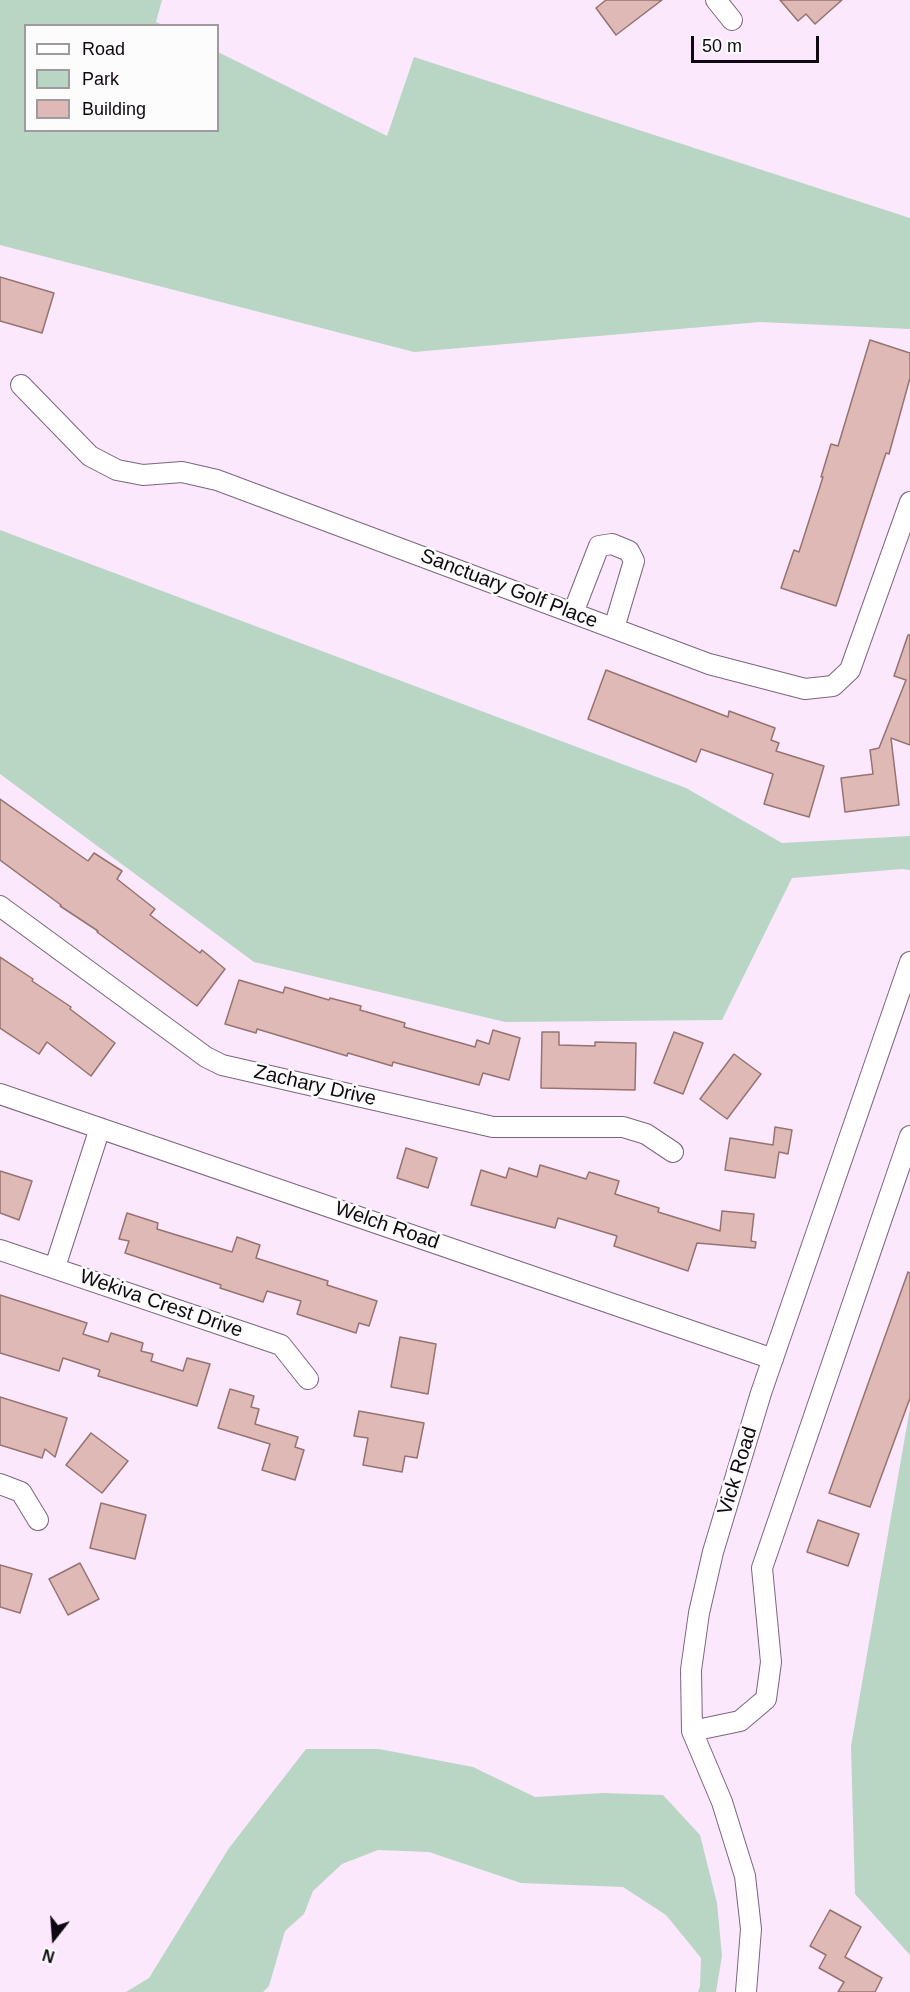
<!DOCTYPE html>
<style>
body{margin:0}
#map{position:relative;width:910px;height:1992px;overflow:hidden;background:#fbe8fd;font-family:Arial,sans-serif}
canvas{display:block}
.legend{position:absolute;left:24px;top:24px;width:195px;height:108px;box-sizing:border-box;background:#fcfcfc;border:2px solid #9e9a9e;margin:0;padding:8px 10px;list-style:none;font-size:18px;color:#100811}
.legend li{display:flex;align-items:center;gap:12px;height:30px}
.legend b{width:30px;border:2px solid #9e9a9e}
.north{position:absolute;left:24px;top:1908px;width:60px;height:60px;-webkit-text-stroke:4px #fcfcfc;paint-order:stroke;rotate:197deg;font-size:16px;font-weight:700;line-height:24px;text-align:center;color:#100811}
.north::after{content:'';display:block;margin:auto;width:21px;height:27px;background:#100811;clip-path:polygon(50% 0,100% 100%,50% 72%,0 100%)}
.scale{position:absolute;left:691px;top:36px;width:128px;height:27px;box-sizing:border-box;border:3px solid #100811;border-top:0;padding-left:8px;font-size:18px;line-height:21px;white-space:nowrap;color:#100811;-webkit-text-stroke:4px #fcfcfc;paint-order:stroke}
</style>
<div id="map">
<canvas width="910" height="1992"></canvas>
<ul class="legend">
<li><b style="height:8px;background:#fff"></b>Road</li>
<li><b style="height:16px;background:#b9d6c4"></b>Park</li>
<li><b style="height:16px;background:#dfb9b5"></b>Building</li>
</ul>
<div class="north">N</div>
<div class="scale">50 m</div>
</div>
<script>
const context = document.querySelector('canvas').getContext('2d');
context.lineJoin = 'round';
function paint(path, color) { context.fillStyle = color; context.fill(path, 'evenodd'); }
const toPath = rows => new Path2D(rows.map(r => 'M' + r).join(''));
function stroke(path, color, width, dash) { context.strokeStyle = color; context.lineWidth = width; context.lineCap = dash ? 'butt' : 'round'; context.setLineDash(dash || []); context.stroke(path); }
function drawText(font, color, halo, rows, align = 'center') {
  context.font = font + ' Arial,sans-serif'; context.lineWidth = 5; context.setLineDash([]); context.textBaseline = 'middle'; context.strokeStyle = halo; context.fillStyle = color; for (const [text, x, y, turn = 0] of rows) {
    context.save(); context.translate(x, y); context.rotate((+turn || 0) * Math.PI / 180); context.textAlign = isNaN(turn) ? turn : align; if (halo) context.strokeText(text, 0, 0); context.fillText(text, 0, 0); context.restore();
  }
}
paint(toPath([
 [0,0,162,0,156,22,163,25,26,26,26,130,218,130,218,52,387,136,414,57,910,218,910,329,760,322,414,352,0,245],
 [0,530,686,788,782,843,910,836,910,870,902,869,792,878,722,1020,505,1022,254,962,0,774],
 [910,1408,910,1955,855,1894,851,1746],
 [306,1749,379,1749,473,1767,535,1797,603,1793,663,1795,700,1835,717,1903,722,1956,716,1992,698,1992,700,1986,701,1958,666,1915,623,1887,521,1883,429,1852,378,1850,342,1864,313,1891,304,1914,285,1931,269,1986,263,1992,126,1992,149,1978,229,1848]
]), '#b9d6c4');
const building = toPath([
 [606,0,662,0,616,35,596,8,606,0],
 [780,0,842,0,815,24,806,14,798,21,780,0],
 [0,277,54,293,42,333,0,321,0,277],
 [870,340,910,353,910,378,889,454,886,453,836,606,781,588,794,550,799,552,823,477,821,477,831,444,838,446,870,340],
 [908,635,910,635,910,745,891,738,899,805,845,812,841,778,873,774,870,750,879,748,906,680,894,676,908,635],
 [606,670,728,717,729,711,775,728,771,740,779,743,776,751,824,766,809,817,764,804,773,774,701,749,696,762,588,719,606,670],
 [0,799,88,861,94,853,122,871,117,879,155,909,150,915,200,953,202,950,225,969,197,1006,97,932,98,931,60,906,61,905,0,860,0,799],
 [0,957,33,979,32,981,71,1007,70,1009,115,1043,91,1076,47,1042,39,1054,0,1028,0,957],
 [239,980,283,993,285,987,329,1000,330,998,361,1006,360,1010,405,1023,404,1027,475,1047,477,1040,489,1044,493,1030,520,1038,509,1080,483,1073,479,1085,393,1062,392,1066,348,1053,347,1056,257,1029,256,1033,225,1024,239,980],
 [542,1032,559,1032,559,1045,595,1046,595,1042,636,1043,635,1090,541,1088,542,1032],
 [674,1032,703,1043,683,1094,654,1083,674,1032],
 [734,1054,761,1074,727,1119,700,1099,734,1054],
 [775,1127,792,1130,788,1154,779,1152,775,1178,725,1170,730,1138,773,1145,775,1127],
 [406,1148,437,1158,428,1188,397,1178,406,1148],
 [540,1165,586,1179,589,1172,619,1181,615,1194,659,1208,658,1212,720,1231,722,1211,754,1214,751,1241,756,1242,755,1248,697,1243,688,1271,614,1246,617,1236,558,1218,555,1228,471,1205,481,1170,506,1178,509,1168,537,1177,540,1165],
 [0,1171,32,1181,19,1220,0,1213,0,1171],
 [127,1213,158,1223,157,1229,232,1252,237,1237,260,1245,256,1258,328,1281,327,1285,377,1301,369,1326,359,1323,356,1333,297,1314,301,1301,267,1291,263,1302,220,1288,221,1285,125,1253,129,1241,119,1239,127,1213],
 [908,1272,910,1273,910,1398,870,1507,829,1493,908,1272],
 [0,1295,87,1323,83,1334,108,1342,111,1333,143,1343,141,1351,153,1354,151,1361,183,1371,187,1358,210,1364,197,1406,98,1376,100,1370,63,1358,59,1371,0,1353,0,1295],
 [400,1337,436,1344,428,1394,391,1387,400,1337],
 [230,1389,254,1396,251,1407,259,1409,255,1424,298,1437,295,1447,304,1450,295,1480,262,1470,270,1444,218,1428,230,1389],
 [0,1397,67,1418,55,1457,45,1449,42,1458,0,1445,0,1397],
 [359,1411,424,1423,417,1458,405,1456,402,1472,363,1465,368,1438,354,1436,359,1411],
 [91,1433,128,1461,102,1493,66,1465,91,1433],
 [101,1503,146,1515,135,1559,90,1548,101,1503],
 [818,1520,859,1534,848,1566,807,1552,818,1520],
 [80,1563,99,1599,68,1615,49,1579,80,1563],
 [0,1565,32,1574,20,1613,0,1607,0,1565],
 [830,1910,861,1927,845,1957,882,1978,875,1992,838,1992,844,1982,819,1968,826,1955,810,1946,830,1910]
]);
paint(building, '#dfb9b5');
stroke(building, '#967370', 1.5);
const minor = toPath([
 [716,0,732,20],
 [21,385,90,456,117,470,143,475,182,472,217,480,709,664,805,689,833,686,850,670,910,502],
 [573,613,599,546,612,544,629,551,634,561,614,628],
 [0,906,206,1057,222,1065,493,1127,623,1127,646,1134,673,1152],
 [0,1094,773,1359],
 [0,1250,281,1345,308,1379],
 [55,1267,100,1128],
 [0,1484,21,1492,38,1520],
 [692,1731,740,1721,766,1699,771,1662,762,1568,910,1136],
 [746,1992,751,1929,745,1876,722,1802,692,1731,691,1670,699,1613,713,1552,761,1393,910,962]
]);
stroke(minor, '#7b667d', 22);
stroke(minor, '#fff', 20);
drawText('20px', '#100811', '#fcfcfc', [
 ["Sanctuary Golf Place",509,589,21],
 ["Zachary Drive",315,1086,13],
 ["Welch Road",387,1226,19],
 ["Wekiva Crest Drive",161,1304,19],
 ["Vick Road",738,1471,-73]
]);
</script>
